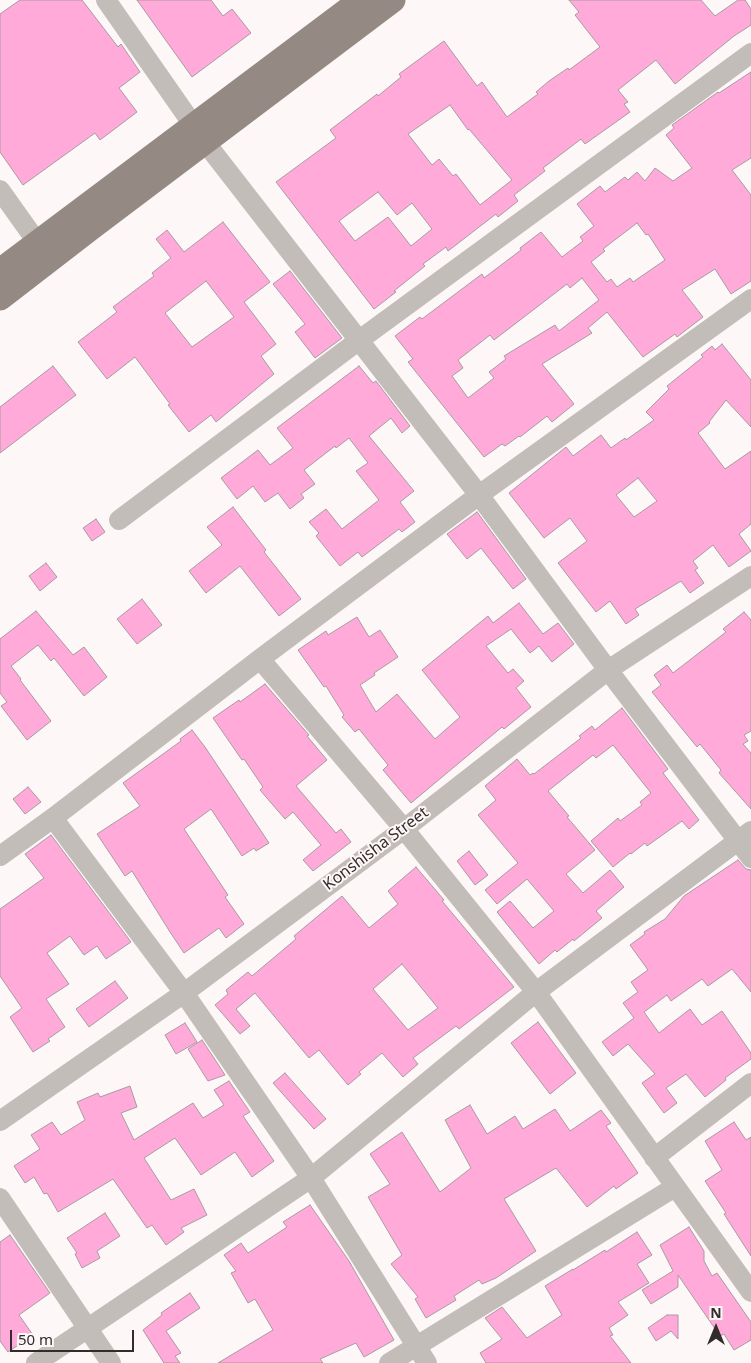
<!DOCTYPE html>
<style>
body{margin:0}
#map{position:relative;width:751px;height:1363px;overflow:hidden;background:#fef7f7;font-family:"Noto Sans",sans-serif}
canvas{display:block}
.north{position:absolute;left:691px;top:1303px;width:50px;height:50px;-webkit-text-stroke:4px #fef7f7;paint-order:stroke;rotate:0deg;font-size:14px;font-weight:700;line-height:20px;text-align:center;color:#322c2c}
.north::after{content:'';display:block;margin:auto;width:18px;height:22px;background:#322c2c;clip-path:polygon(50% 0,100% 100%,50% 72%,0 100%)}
.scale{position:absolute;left:10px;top:1330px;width:124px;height:22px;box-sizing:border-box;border:2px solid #322c2c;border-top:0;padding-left:6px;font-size:15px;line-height:18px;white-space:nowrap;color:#322c2c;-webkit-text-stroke:4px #fef7f7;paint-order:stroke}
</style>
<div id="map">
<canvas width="751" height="1363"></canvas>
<div class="north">N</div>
<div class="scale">50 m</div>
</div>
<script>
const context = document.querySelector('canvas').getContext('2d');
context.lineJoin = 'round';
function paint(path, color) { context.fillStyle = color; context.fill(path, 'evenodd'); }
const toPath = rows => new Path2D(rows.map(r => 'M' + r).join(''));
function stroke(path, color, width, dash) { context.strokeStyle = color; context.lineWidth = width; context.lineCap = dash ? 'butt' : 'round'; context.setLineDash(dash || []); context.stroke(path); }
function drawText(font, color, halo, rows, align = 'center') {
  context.font = font + ' "Noto Sans",sans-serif'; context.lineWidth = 4; context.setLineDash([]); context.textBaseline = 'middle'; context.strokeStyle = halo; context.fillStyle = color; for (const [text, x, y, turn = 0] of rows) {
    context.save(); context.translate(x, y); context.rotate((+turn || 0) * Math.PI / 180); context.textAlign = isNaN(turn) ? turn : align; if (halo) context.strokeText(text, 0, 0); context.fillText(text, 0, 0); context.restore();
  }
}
const building = toPath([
 [20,0,82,0,118,47,121,44,140,72,119,88,137,112,100,140,95,133,23,185,0,152,0,14,20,0],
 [137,0,211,0,223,16,232,9,251,33,192,77,137,0],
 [569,0,701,0,715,16,738,0,745,0,751,9,751,25,734,36,675,84,656,60,618,90,628,102,624,104,630,112,585,144,581,139,543,168,545,171,514,195,518,201,498,217,496,214,448,251,446,247,423,264,425,266,394,291,396,292,374,309,276,182,336,138,330,130,377,94,378,96,401,77,399,74,444,41,477,86,482,82,507,117,538,94,536,92,549,81,568,68,569,70,600,47,575,15,579,12,569,0],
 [450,105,468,130,469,129,512,180,480,205,456,174,453,176,439,159,432,165,408,134,450,105],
 [378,192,397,215,412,203,432,229,411,246,388,217,355,241,339,221,378,192],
 [751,72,751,158,732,170,751,195,751,281,731,294,715,269,682,290,703,317,677,337,675,334,643,357,607,312,588,328,592,333,542,364,574,404,552,422,547,416,520,437,519,436,505,446,502,444,484,457,408,362,413,359,395,336,420,317,422,319,482,274,484,278,521,250,520,248,541,232,562,257,583,241,580,237,594,226,577,204,600,186,605,192,625,177,628,180,637,172,645,181,655,168,673,181,692,168,666,135,674,128,672,125,718,92,719,93,751,72],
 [637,223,646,235,648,234,665,260,633,282,630,278,617,287,611,279,607,282,591,262,605,251,603,249,637,223],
 [582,278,599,300,559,331,555,325,504,356,506,359,489,372,494,378,468,398,452,376,463,368,458,360,490,335,494,340,567,284,570,288,582,278],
 [223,222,270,282,244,302,276,344,261,356,274,374,216,422,211,415,189,432,168,405,170,404,135,357,107,379,78,342,117,312,113,307,154,276,152,273,171,258,156,239,167,230,184,252,223,222],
 [206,281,234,317,192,347,165,313,206,281],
 [290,271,342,338,315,358,295,332,305,324,273,284,290,271],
 [722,344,751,380,751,427,726,400,709,422,710,423,698,433,725,469,751,451,751,524,739,534,751,551,729,567,713,545,693,561,698,568,695,570,704,583,690,593,681,581,635,609,639,615,626,624,610,601,596,612,558,563,587,541,570,518,544,538,509,493,566,447,573,456,601,435,611,448,625,438,626,440,654,420,646,412,669,389,667,386,703,357,701,355,712,346,715,350,722,344],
 [638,478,657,501,634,517,616,495,638,478],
 [53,366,76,395,0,453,0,407,53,366],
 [359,366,373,383,376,381,410,426,402,433,391,418,369,436,414,491,400,502,415,522,402,532,399,529,362,557,358,552,340,566,316,536,319,533,309,522,326,509,342,529,379,500,356,471,368,463,349,438,336,448,335,446,304,470,315,484,301,494,304,498,290,509,278,493,265,502,253,486,237,499,221,478,258,450,270,465,293,448,277,428,359,366],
 [233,507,266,550,264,552,301,599,279,616,240,566,206,593,189,571,222,545,207,527,233,507],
 [477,512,526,579,513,589,481,548,467,559,447,534,477,512],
 [96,519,105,532,92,541,83,528,96,519],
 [46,563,57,577,40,591,29,576,46,563],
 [142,599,162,625,137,644,117,619,142,599],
 [519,603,543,634,558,623,574,644,552,662,539,646,530,653,511,629,486,646,508,673,513,669,524,681,516,688,531,707,504,729,502,727,411,803,383,770,388,765,359,729,355,732,342,717,344,715,326,686,324,687,298,650,326,631,328,635,357,617,369,637,380,630,398,657,374,673,375,675,360,685,376,712,397,694,435,739,460,717,422,670,488,616,493,623,519,603],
 [36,611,73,655,84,647,107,677,84,696,54,658,51,661,38,645,11,666,21,679,20,680,51,721,27,740,1,706,7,702,0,693,0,639,36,611],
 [744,612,751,620,751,731,744,735,748,741,743,744,751,753,751,809,719,773,721,770,700,744,697,747,652,692,661,685,654,675,667,665,673,673,726,632,723,629,744,612],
 [265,684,309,735,307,736,327,760,296,786,336,833,341,829,351,842,313,871,303,860,321,845,293,812,285,819,260,790,263,787,244,759,242,760,213,718,239,700,240,702,265,684],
 [622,708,668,769,663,773,699,820,689,829,682,821,647,846,645,843,631,854,630,853,613,867,591,841,618,818,620,821,642,805,640,802,651,793,613,745,596,758,593,755,548,791,569,816,567,817,595,850,566,874,583,893,610,870,624,887,596,911,602,918,574,941,573,939,557,952,555,950,539,964,497,912,510,901,533,928,554,911,527,879,497,904,485,890,518,863,478,815,496,800,485,786,517,759,530,775,533,773,534,774,581,738,579,736,592,726,595,730,622,708],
 [192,730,205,747,269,843,256,851,254,848,242,856,211,809,184,829,228,895,225,897,244,924,226,938,219,928,184,953,170,932,132,871,125,876,97,834,140,806,123,783,181,741,180,739,192,730],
 [28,787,41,802,25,814,13,799,28,787],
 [51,835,131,942,106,959,97,946,84,955,70,936,47,953,69,984,46,999,65,1027,48,1039,50,1041,33,1052,10,1017,22,1008,0,976,0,909,44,878,25,854,51,835],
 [469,851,488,875,475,885,457,861,469,851],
 [738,860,746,869,751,870,751,992,732,969,708,986,702,979,671,1001,667,995,644,1012,659,1033,690,1009,702,1025,722,1011,751,1053,751,1059,725,1078,726,1080,705,1097,686,1074,666,1088,677,1103,664,1113,642,1083,655,1074,628,1044,613,1056,602,1042,634,1018,623,1003,638,992,631,982,648,970,630,945,645,934,644,932,665,919,684,896,738,860],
 [416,867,444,900,442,901,514,987,459,1029,456,1026,413,1058,418,1064,403,1077,382,1053,359,1072,361,1074,348,1085,319,1050,309,1058,255,993,236,1009,250,1026,240,1034,215,1005,228,994,226,990,248,972,252,976,296,939,294,936,342,896,369,928,398,904,388,891,416,867],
 [402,964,438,1008,408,1030,373,989,402,964],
 [115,981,128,998,89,1027,76,1009,115,981],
 [538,1022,576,1073,550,1094,511,1043,538,1022],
 [185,1023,197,1042,176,1054,165,1035,185,1023],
 [202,1040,214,1058,225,1075,208,1081,188,1049,202,1040],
 [285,1073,326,1119,314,1129,273,1083,285,1073],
 [229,1081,250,1112,243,1116,274,1161,252,1177,235,1152,201,1175,175,1138,144,1158,171,1200,194,1189,207,1215,181,1228,184,1232,166,1245,152,1225,147,1228,113,1179,58,1212,47,1193,44,1194,34,1177,25,1183,14,1166,40,1149,31,1135,52,1122,61,1135,85,1120,77,1102,98,1093,100,1097,130,1086,137,1107,121,1113,134,1140,193,1103,203,1118,224,1105,214,1090,229,1081],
 [470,1105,487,1134,515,1116,523,1129,555,1109,570,1131,601,1110,611,1123,606,1126,638,1173,616,1189,614,1186,587,1207,556,1168,504,1199,536,1251,496,1278,482,1284,479,1280,454,1296,456,1300,426,1318,415,1299,418,1297,391,1264,402,1255,368,1197,390,1184,370,1154,402,1132,440,1192,471,1168,445,1120,470,1105],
 [734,1122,746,1140,751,1137,751,1256,724,1214,726,1213,705,1181,722,1170,705,1141,734,1122],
 [310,1205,349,1261,394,1340,364,1357,356,1343,320,1359,323,1363,218,1363,273,1330,255,1299,248,1303,231,1273,236,1271,224,1255,241,1243,248,1253,287,1227,283,1222,310,1205],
 [105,1213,120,1236,97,1251,100,1258,82,1268,75,1254,77,1253,67,1238,105,1213],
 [689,1227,704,1251,704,1261,712,1276,717,1273,751,1322,751,1340,734,1350,724,1334,720,1336,678,1275,678,1287,651,1304,642,1290,673,1271,660,1245,689,1227],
 [637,1232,652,1255,637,1264,649,1283,618,1302,628,1315,609,1328,613,1335,610,1336,631,1363,486,1363,480,1353,502,1339,485,1318,502,1307,527,1338,562,1315,545,1286,573,1269,573,1270,605,1250,606,1252,637,1232],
 [10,1235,50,1293,19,1315,33,1335,8,1352,0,1341,0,1242,10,1235],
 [190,1293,200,1308,166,1331,181,1353,175,1356,180,1363,164,1363,143,1330,162,1315,161,1313,190,1293],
 [667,1315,678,1315,678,1339,671,1331,656,1341,648,1328,667,1315]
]);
paint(building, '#ffaad8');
stroke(building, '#a89aa1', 1);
stroke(toPath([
 [106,0,205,142,479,495,608,670,751,858],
 [0,190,37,242],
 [119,520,358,341,751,53],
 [260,659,404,829,536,992,751,1292],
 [53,818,184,993,311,1178,427,1363],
 [0,856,53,818,260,659,479,495,751,299],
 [0,1121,184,993,404,829,608,670,751,576],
 [654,1158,751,1083],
 [0,1198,111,1363],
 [36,1363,311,1178,536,992,751,831],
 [389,1363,675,1187]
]), '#c3bdb9', 20);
stroke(toPath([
 [0,271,361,0],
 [0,298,92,227,393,0]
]), '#958a83', 25);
drawText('16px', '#322c2c', '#fef7f7', [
 ["Konshisha Street",376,849,-37]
]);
</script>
